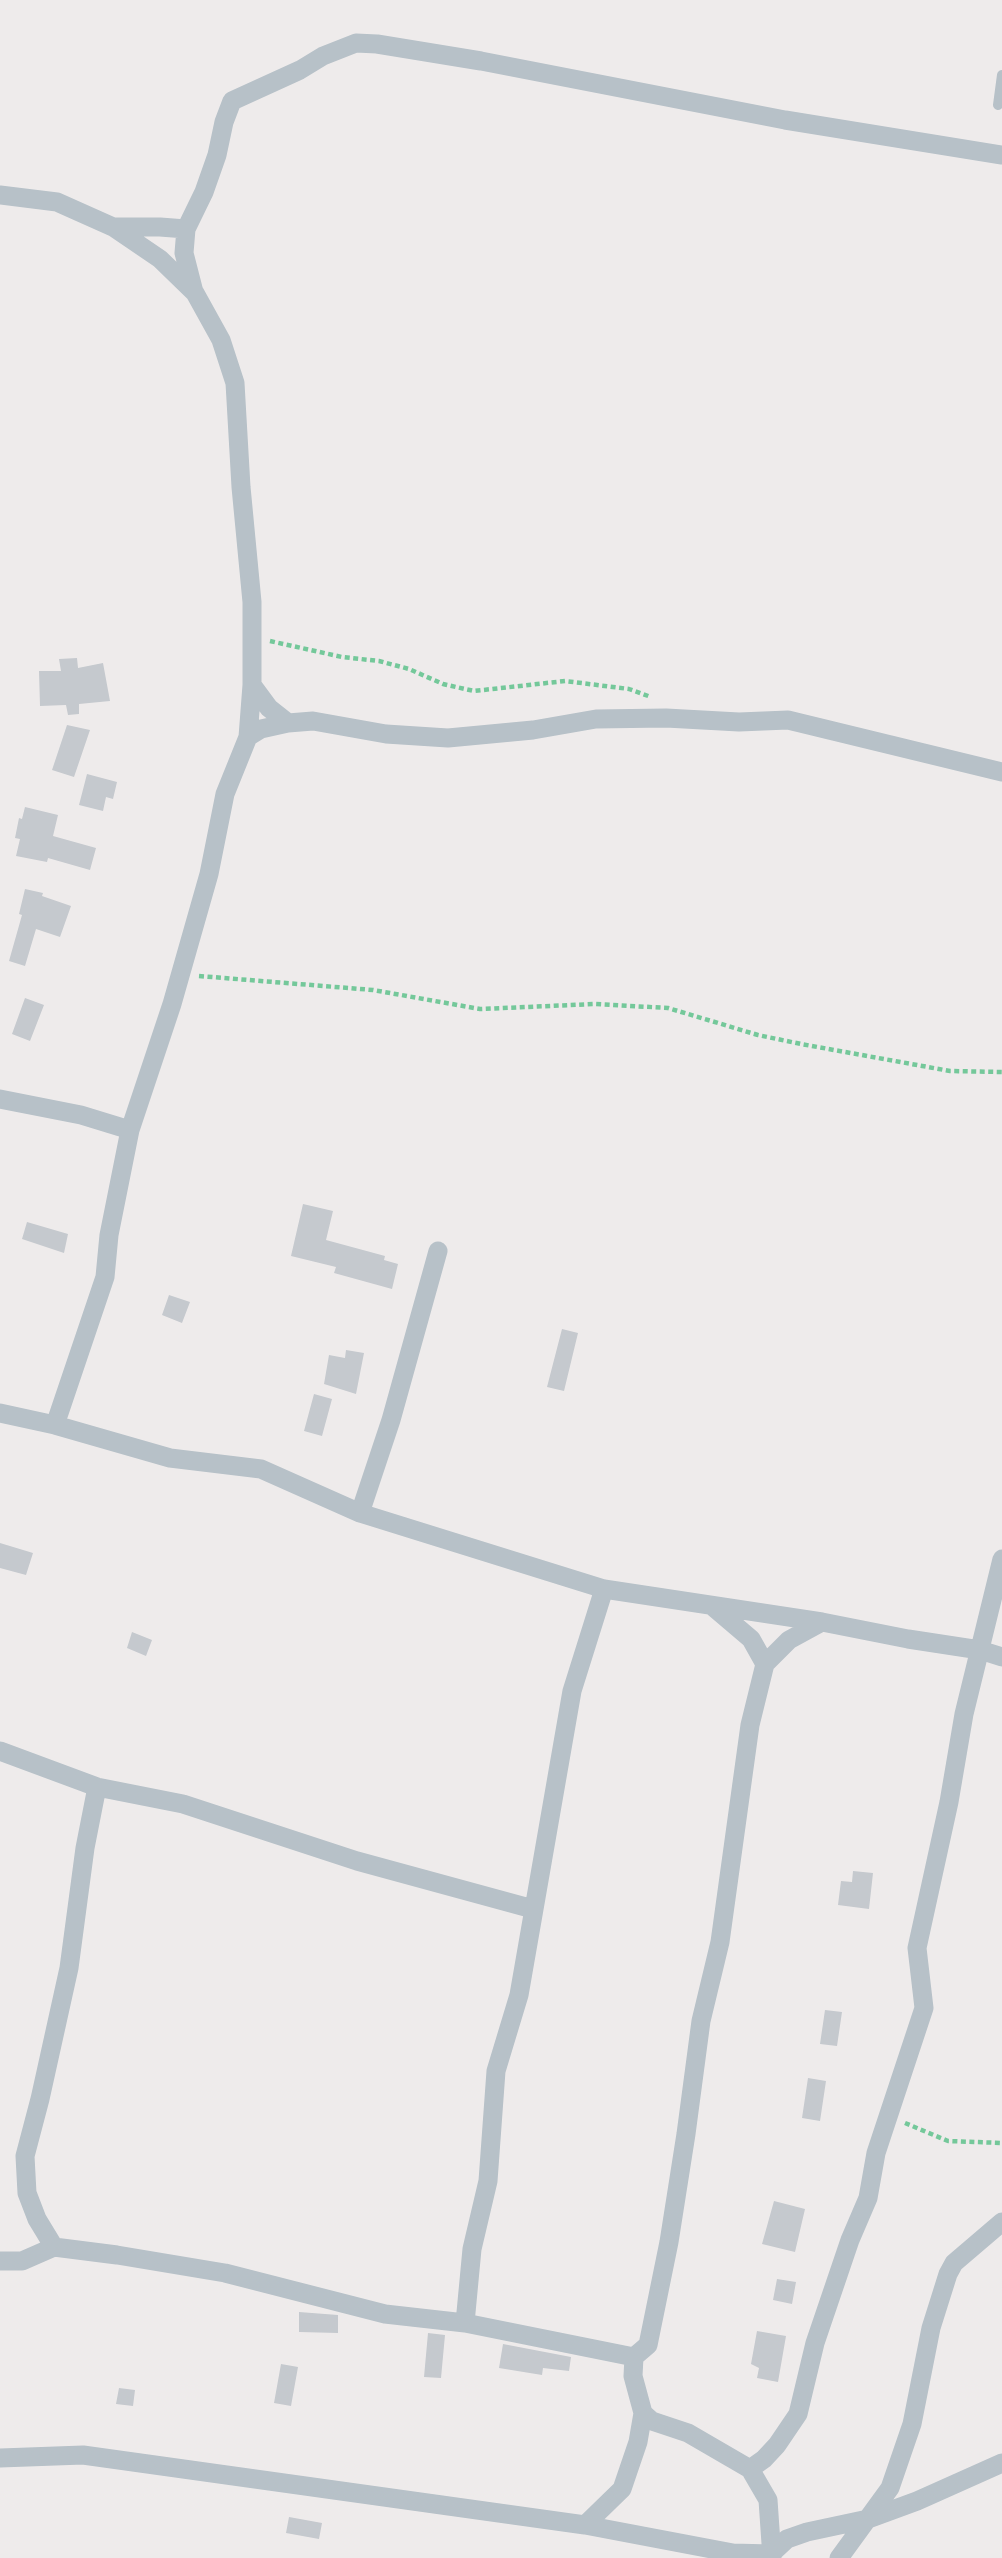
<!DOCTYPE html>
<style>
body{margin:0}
canvas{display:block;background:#eeebeb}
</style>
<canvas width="1002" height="2558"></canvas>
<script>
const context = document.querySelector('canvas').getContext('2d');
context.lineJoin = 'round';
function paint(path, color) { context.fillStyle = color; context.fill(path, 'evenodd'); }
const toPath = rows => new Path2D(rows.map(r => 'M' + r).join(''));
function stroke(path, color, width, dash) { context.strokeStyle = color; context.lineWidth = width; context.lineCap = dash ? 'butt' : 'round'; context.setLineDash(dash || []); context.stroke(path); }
paint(toPath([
 [77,658,78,668,103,663,110,701,79,704,79,714,68,715,66,705,40,706,39,671,61,671,59,659],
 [67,725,90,730,74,777,52,770],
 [87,774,117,782,113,799,106,797,103,811,79,805],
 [25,807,58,815,53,836,96,848,90,870,48,858,47,862,16,856,20,839,15,838,19,818,22,819],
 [25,889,43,893,42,896,71,906,60,937,36,929,25,966,9,961,22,915,19,914],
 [25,998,44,1005,30,1041,12,1034],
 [303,1204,333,1211,326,1240,385,1256,384,1260,398,1264,392,1289,334,1273,336,1267,291,1256],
 [27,1222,68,1234,64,1253,22,1239],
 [169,1295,190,1302,182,1323,162,1315],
 [562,1329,578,1333,564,1391,547,1387],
 [346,1350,364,1353,356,1394,324,1384,329,1355,345,1358],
 [314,1394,332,1399,322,1436,304,1431],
 [0,1543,33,1553,26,1575,0,1568],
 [132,1632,152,1640,146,1656,127,1648],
 [853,1871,873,1873,869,1909,838,1905,841,1881,852,1882],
 [825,2010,842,2012,837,2046,820,2044],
 [808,2078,826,2081,820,2121,802,2118],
 [774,2201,805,2209,795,2252,762,2244],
 [777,2279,796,2282,792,2304,773,2300],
 [299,2312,338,2315,338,2333,299,2332],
 [757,2331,786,2336,778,2382,757,2378,759,2368,751,2364],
 [428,2333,445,2335,441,2378,424,2377],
 [503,2344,571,2357,569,2371,543,2368,542,2375,499,2368],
 [281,2364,298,2367,291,2406,274,2403],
 [119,2388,135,2390,133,2406,116,2404],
 [289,2517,322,2523,319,2539,286,2533]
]), '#c5c9ce');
stroke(toPath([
 [270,641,342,657,379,661,409,669,443,684,474,691,565,681,629,689,651,697],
 [199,976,373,990,480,1009,595,1004,668,1008,758,1035,801,1044,950,1071,1002,1072],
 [905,2123,948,2141,1002,2143]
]), '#74c89a', 4.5, [5, 3.5]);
stroke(toPath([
 [998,105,1002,75]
]), '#b7c1c8', 10);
stroke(toPath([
 [0,195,57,202,113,227,160,227,186,229],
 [194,292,184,253,186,229,204,192,217,155,224,122,232,101,300,70,323,56,356,43,377,44,481,61,785,120,1002,155],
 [252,685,269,708,288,723],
 [248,737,261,729,288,723,313,721,386,734,448,738,533,730,596,719,666,718,739,722,788,720,1002,772],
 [0,1099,81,1115,130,1130],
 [0,1413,55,1425,170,1458,261,1469,360,1513,604,1589,822,1622,908,1639,980,1650,1002,1657],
 [55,1425,105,1277,109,1235,130,1130,172,1004,209,874,225,794,248,737,252,685,252,602,241,487,235,383,221,340,195,293,160,259,113,227],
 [360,1513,391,1420,438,1251],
 [711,1605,751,1639,765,1664],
 [0,1751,97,1787,183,1804,357,1861,533,1909],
 [54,2247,37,2219,27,2193,25,2156,40,2099,69,1968,85,1848,97,1787],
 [0,2261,22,2261,54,2247,117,2255,225,2273,385,2314,465,2323,634,2357,648,2345,669,2242,686,2134,701,2021,720,1942,750,1725,765,1664,789,1640,822,1622],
 [465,2323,472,2249,488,2181,496,2071,519,1995,572,1691,604,1589],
 [634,2357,633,2376,643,2413,652,2421,688,2433,750,2469,768,2500,772,2558],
 [0,2458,83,2455,585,2525,733,2553,771,2554,787,2539,807,2532,868,2519,917,2501,1002,2463],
 [750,2469,764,2459,777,2445,798,2414,815,2343,850,2240,868,2198,876,2153,924,2008,917,1948,949,1802,964,1714,1002,1559],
 [585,2525,622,2489,638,2442,643,2413],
 [839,2558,890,2488,912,2424,931,2328,948,2274,954,2263,1002,2222]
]), '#b7c1c8', 19);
</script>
